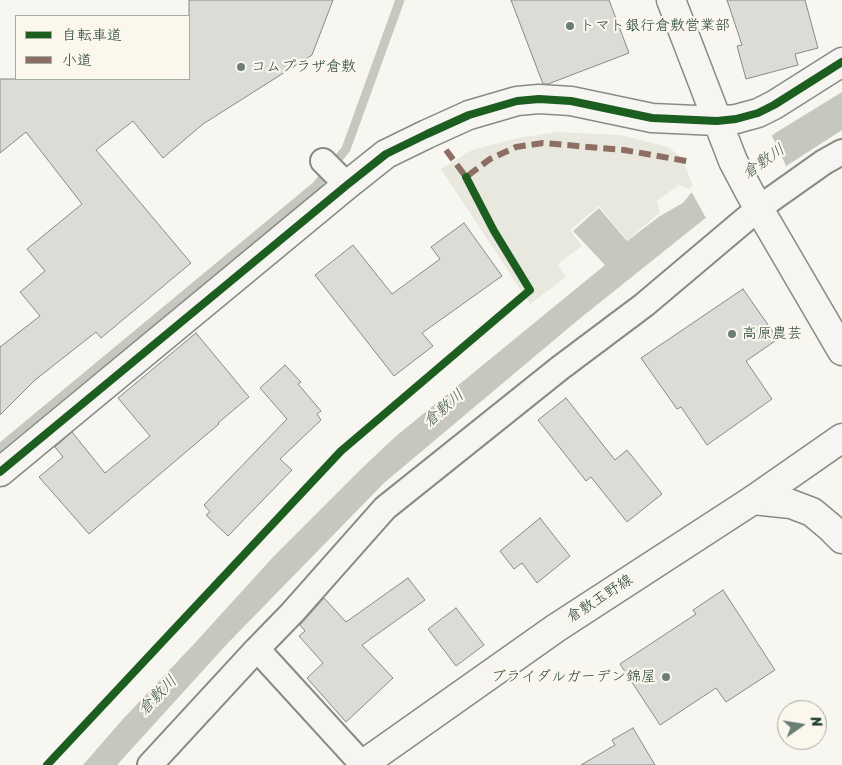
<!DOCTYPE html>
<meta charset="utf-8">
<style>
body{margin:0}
#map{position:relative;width:842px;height:765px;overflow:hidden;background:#f8f6f0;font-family:Sriracha,"Klee One",sans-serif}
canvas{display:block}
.legend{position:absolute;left:15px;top:15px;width:175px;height:65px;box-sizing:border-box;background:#fbf7ec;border:1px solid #a3ada2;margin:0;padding:6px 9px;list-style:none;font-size:15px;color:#1f3d34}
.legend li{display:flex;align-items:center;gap:10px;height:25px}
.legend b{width:25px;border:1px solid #a3ada2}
.north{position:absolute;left:777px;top:700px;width:50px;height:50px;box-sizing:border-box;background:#fbf7ec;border:1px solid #a3ada2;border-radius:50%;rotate:77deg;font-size:14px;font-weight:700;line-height:20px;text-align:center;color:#1f3d34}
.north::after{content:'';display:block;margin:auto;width:18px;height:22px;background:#6b7e76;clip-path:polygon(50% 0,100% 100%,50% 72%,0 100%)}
</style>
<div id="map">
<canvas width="842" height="765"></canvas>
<ul class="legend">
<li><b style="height:6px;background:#1b5e20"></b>自転車道</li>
<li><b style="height:6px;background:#8d6e63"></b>小道</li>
</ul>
<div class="north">N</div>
</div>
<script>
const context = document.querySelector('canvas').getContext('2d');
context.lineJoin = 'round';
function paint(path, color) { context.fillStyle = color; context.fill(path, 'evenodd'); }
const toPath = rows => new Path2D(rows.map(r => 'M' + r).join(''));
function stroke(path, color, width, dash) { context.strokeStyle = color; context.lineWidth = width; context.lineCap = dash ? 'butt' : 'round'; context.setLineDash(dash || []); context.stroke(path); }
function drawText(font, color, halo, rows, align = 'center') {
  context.font = font + ' Sriracha,"Klee One",sans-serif'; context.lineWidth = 4.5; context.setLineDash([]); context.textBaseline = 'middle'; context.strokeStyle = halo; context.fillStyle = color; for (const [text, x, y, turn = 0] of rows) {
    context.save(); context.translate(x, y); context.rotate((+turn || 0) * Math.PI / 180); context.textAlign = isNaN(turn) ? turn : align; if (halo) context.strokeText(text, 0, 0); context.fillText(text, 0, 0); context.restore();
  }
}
paint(toPath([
 [557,132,620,135,668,147,682,158,693,186,689,189,679,185,657,201,660,213,627,240,599,206,570,230,582,246,558,264,566,277,530,304,441,169,472,150,518,138]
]), '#e8e8df');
paint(toPath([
 [842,92,842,130,703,220,578,320,384,483,227,644,117,765,83,765,123,719,194,644,274,556,360,470,395,437,605,265,573,231,599,208,627,241,660,216,683,203,691,193,777,132]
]), '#c4c8bf');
paint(toPath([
 [771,134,787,168,707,220,691,191]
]), '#f8f6f0');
stroke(toPath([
 [0,448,316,186,346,149,400,0]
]), '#c4c8bf', 9);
const building = toPath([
 [189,0,333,0,312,55,203,124,163,158,133,121,96,150,191,263,101,338,96,332,35,380,0,415,0,347,40,316,20,292,45,271,27,249,82,204,26,132,0,153,0,79,189,79,189,0],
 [511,0,609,0,629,53,548,84,543,84,511,0],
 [727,0,805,0,818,48,795,54,798,65,746,79,737,46,742,45,727,0],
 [464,223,502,276,422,333,433,346,394,376,315,275,353,245,392,294,440,259,431,247,464,223],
 [743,289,778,339,746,361,772,399,707,445,681,407,677,409,641,358,743,289],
 [196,333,249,397,218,423,219,424,89,534,39,477,63,457,55,447,72,432,105,473,150,436,118,398,196,333],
 [285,365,301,382,298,384,321,411,317,414,321,420,280,459,292,470,228,536,206,515,210,512,204,505,287,419,260,388,285,365],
 [566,398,615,460,627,450,662,494,627,522,591,477,586,481,538,420,566,398],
 [540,518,570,556,537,583,522,563,514,569,500,551,540,518],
 [408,578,425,600,362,645,393,678,346,722,307,678,323,663,299,636,305,631,300,625,324,598,346,622,408,578],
 [723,590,775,670,726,702,716,688,660,725,620,664,696,614,693,610,723,590],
 [456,608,484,645,456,666,428,629,456,608],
 [633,728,655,765,581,765,615,745,612,740,633,728]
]);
paint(building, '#dbdbd7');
stroke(building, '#868b86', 1);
const minor = toPath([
 [323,161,347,185],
 [257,649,363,765],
 [150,765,257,649,292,613,385,508,560,368,644,305,759,208,824,162,842,152]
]);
const tertiary = toPath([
 [671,0,733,161,751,195,842,351],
 [0,472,347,185,386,154,427,134,469,115,517,101,539,99,571,101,652,118,717,121,736,119,758,113,774,105,842,62],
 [753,500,791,504,812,512,830,527,842,539]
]);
const primary = toPath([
 [362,765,556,628,753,500,842,438]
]);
stroke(minor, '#868b86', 28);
stroke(tertiary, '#868b86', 31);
stroke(primary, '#868b86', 31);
stroke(minor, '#f6f5f1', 24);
stroke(tertiary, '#f6f5f1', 28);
stroke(primary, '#f6f5f1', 28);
stroke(toPath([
 [446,150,466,177,490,159,516,147,543,143,624,150,692,162]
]), '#8d6e63', 6, [12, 6]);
stroke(toPath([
 [0,472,347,185,386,154,427,134,469,115,517,101,539,99,571,101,652,118,717,121,736,119,758,113,774,105,842,62],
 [47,765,341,451,530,290,494,231,466,177]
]), '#1b5e20', 8);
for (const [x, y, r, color] of [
 [570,26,5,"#6b7e76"],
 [241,67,5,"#6b7e76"],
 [732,334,5,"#6b7e76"],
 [666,677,5,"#6b7e76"]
]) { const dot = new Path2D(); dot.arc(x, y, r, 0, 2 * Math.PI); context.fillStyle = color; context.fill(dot); stroke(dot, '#fbf7ec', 2); }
drawText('15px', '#1f3d34', '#fbf7ec', [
 ["トマト銀行倉敷営業部",580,26],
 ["コムプラザ倉敷",251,67],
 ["高原農芸",742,334],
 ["ブライダルガーデン錦屋",656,677,"right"]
], 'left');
drawText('15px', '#1f3d34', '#fbf7ec', [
 ["倉敷玉野線",600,599,-33]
]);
drawText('italic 16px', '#425b52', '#fbf7ec', [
 ["倉敷川",764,162,-35],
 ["倉敷川",444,409,-41],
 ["倉敷川",158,696,-46]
]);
</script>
